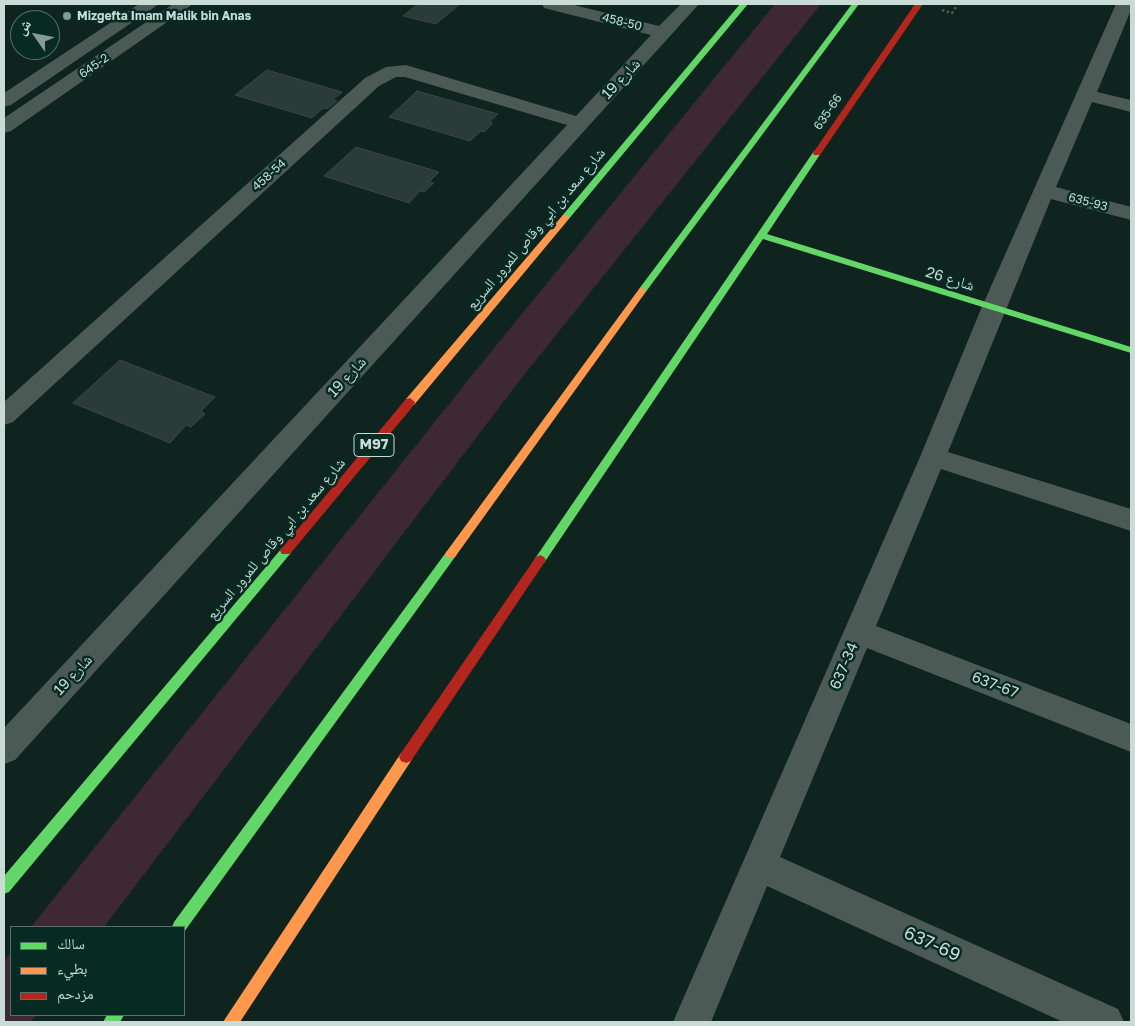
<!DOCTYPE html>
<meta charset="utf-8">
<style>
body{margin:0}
#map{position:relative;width:1135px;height:1026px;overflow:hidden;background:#0f231f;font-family:"Golos Text","Noto Naskh Arabic",sans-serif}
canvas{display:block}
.frame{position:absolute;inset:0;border:5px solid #c8dbd5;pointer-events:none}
.legend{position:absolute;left:10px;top:926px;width:175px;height:90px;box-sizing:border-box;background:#072b23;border:1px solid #54716a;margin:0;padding:6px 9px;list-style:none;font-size:15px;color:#c8dbd5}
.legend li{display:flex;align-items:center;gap:10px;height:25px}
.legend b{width:25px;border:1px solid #54716a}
.north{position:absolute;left:10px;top:10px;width:50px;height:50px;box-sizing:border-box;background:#072b23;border:1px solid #54716a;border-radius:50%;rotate:303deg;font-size:14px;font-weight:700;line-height:20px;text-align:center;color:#c8dbd5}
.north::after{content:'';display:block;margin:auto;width:18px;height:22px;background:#879b95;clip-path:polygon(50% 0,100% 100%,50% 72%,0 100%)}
</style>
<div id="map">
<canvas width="1135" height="1026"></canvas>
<div class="frame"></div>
<ul class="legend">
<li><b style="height:6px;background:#63d668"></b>سالك</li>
<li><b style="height:6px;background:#ff974d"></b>بطيء</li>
<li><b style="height:6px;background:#b3261e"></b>مزدحم</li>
</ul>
<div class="north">ش</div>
</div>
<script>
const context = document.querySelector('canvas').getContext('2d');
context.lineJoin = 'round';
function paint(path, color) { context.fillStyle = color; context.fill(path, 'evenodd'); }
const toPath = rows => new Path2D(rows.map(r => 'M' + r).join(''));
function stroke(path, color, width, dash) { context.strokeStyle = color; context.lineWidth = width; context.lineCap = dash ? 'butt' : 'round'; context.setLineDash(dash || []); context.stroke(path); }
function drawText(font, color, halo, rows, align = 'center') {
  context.font = font + ' "Golos Text","Noto Naskh Arabic",sans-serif'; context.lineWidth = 5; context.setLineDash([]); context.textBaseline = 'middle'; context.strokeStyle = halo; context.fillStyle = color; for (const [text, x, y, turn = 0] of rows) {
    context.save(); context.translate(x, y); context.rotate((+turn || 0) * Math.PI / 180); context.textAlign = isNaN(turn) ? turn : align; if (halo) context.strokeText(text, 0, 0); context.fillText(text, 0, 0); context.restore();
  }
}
paint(toPath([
 [775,4,821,4,520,380,104,927,31,927,481,364],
 [11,952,11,1015,37,1015,31,1022,4,1022,4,962]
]), '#3e2932');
const building = toPath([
 [418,4,460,4,436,24,403,16,418,4],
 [267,70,342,92,333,100,337,101,327,109,323,108,312,118,235,95,267,70],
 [417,91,498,114,489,122,493,123,484,132,481,131,470,141,389,117,417,91],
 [356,147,439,172,429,182,434,183,424,192,420,191,409,203,324,176,356,147],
 [120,360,215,397,201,411,205,414,191,427,186,425,170,443,73,403,120,360]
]);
paint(building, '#2b3b38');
stroke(building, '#384844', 1);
stroke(toPath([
 [942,10,952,13,958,4]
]), '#4c5955', 2.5, [2.5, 2.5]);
paint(toPath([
 [139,4,159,4,11,105,4,107,4,93,139,4],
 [173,4,193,4,11,131,4,133,4,118,173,4],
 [542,4,570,4,659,26,681,4,699,4,15,760,4,764,4,728,567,125,405,77,396,77,379,86,13,422,4,425,4,402,365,78,386,67,406,65,576,116,651,35,544,8,542,4],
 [1116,4,1131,4,1131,10,1097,92,1131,100,1131,112,1092,102,1056,187,1131,207,1131,220,1051,199,948,452,1131,509,1131,531,941,469,876,626,1131,724,1131,752,867,648,780,857,1118,1009,1124,1022,1063,1022,767,886,711,1022,673,1022,920,457,981,309,1116,4]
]), '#4c5a56');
paint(toPath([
 [740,4,748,4,568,220,562,220,562,216,740,4],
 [852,4,859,4,645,293,639,293,639,289,852,4],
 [814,151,820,151,821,153,767,234,1131,347,1131,353,763,239,544,563,536,563,534,560,536,557,814,151],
 [286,546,290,548,292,551,290,554,9,892,4,894,4,876,282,548,286,546],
 [451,549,455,551,457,554,455,557,184,932,184,927,172,927,174,922,447,551,451,549],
 [107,1015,124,1015,120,1022,103,1022,107,1015]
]), '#63d668');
paint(toPath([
 [565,215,568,216,568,220,414,405,406,405,405,402,406,399,562,216,565,215],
 [642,288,645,289,645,293,455,557,447,557,445,554,447,551,639,289,642,288],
 [406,751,411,753,413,757,411,761,240,1022,223,1022,401,753,406,751]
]), '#ff974d');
paint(toPath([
 [915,4,923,4,820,155,814,155,813,153,915,4],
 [410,398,415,402,414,405,290,554,282,554,280,551,282,548,406,399,410,398],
 [540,555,544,557,546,560,544,563,411,761,406,763,401,761,399,757,401,753,536,557,540,555]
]), '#b3261e');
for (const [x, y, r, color] of [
 [67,16,5,"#879b95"]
]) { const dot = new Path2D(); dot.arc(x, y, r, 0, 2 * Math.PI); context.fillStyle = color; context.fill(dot); stroke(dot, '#072b23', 2); }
drawText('bold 12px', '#c8dbd5', '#072b23', [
 ["Mizgefta Imam Malik bin Anas",77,16]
], 'left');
drawText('12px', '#c8dbd5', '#072b23', [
 ["458-50",622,22,14],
 ["645-2",94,66,-35],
 ["635-66",828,112,-56],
 ["458-54",269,175,-42],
 ["635-93",1088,202,15]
]);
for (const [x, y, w] of [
 [374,445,40]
]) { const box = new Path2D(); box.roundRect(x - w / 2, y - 11.5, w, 23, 4); context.fillStyle = '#072b23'; context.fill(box); stroke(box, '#c8dbd5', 1); }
drawText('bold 14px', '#c8dbd5', null, [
 ["M97",374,445]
]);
drawText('15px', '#c8dbd5', '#072b23', [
 ["شارع 19",621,79,-47],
 ["شارع سعد بن ابي وقاص للمرور السريع",536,229,-50],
 ["شارع 26",950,279,17],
 ["شارع 19",347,377,-47],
 ["شارع سعد بن ابي وقاص للمرور السريع",276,539,-50],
 ["637-34",844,666,-67],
 ["شارع 19",73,675,-47],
 ["637-67",995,685,21]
]);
drawText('18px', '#c8dbd5', '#072b23', [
 ["637-69",932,944,24]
]);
</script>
